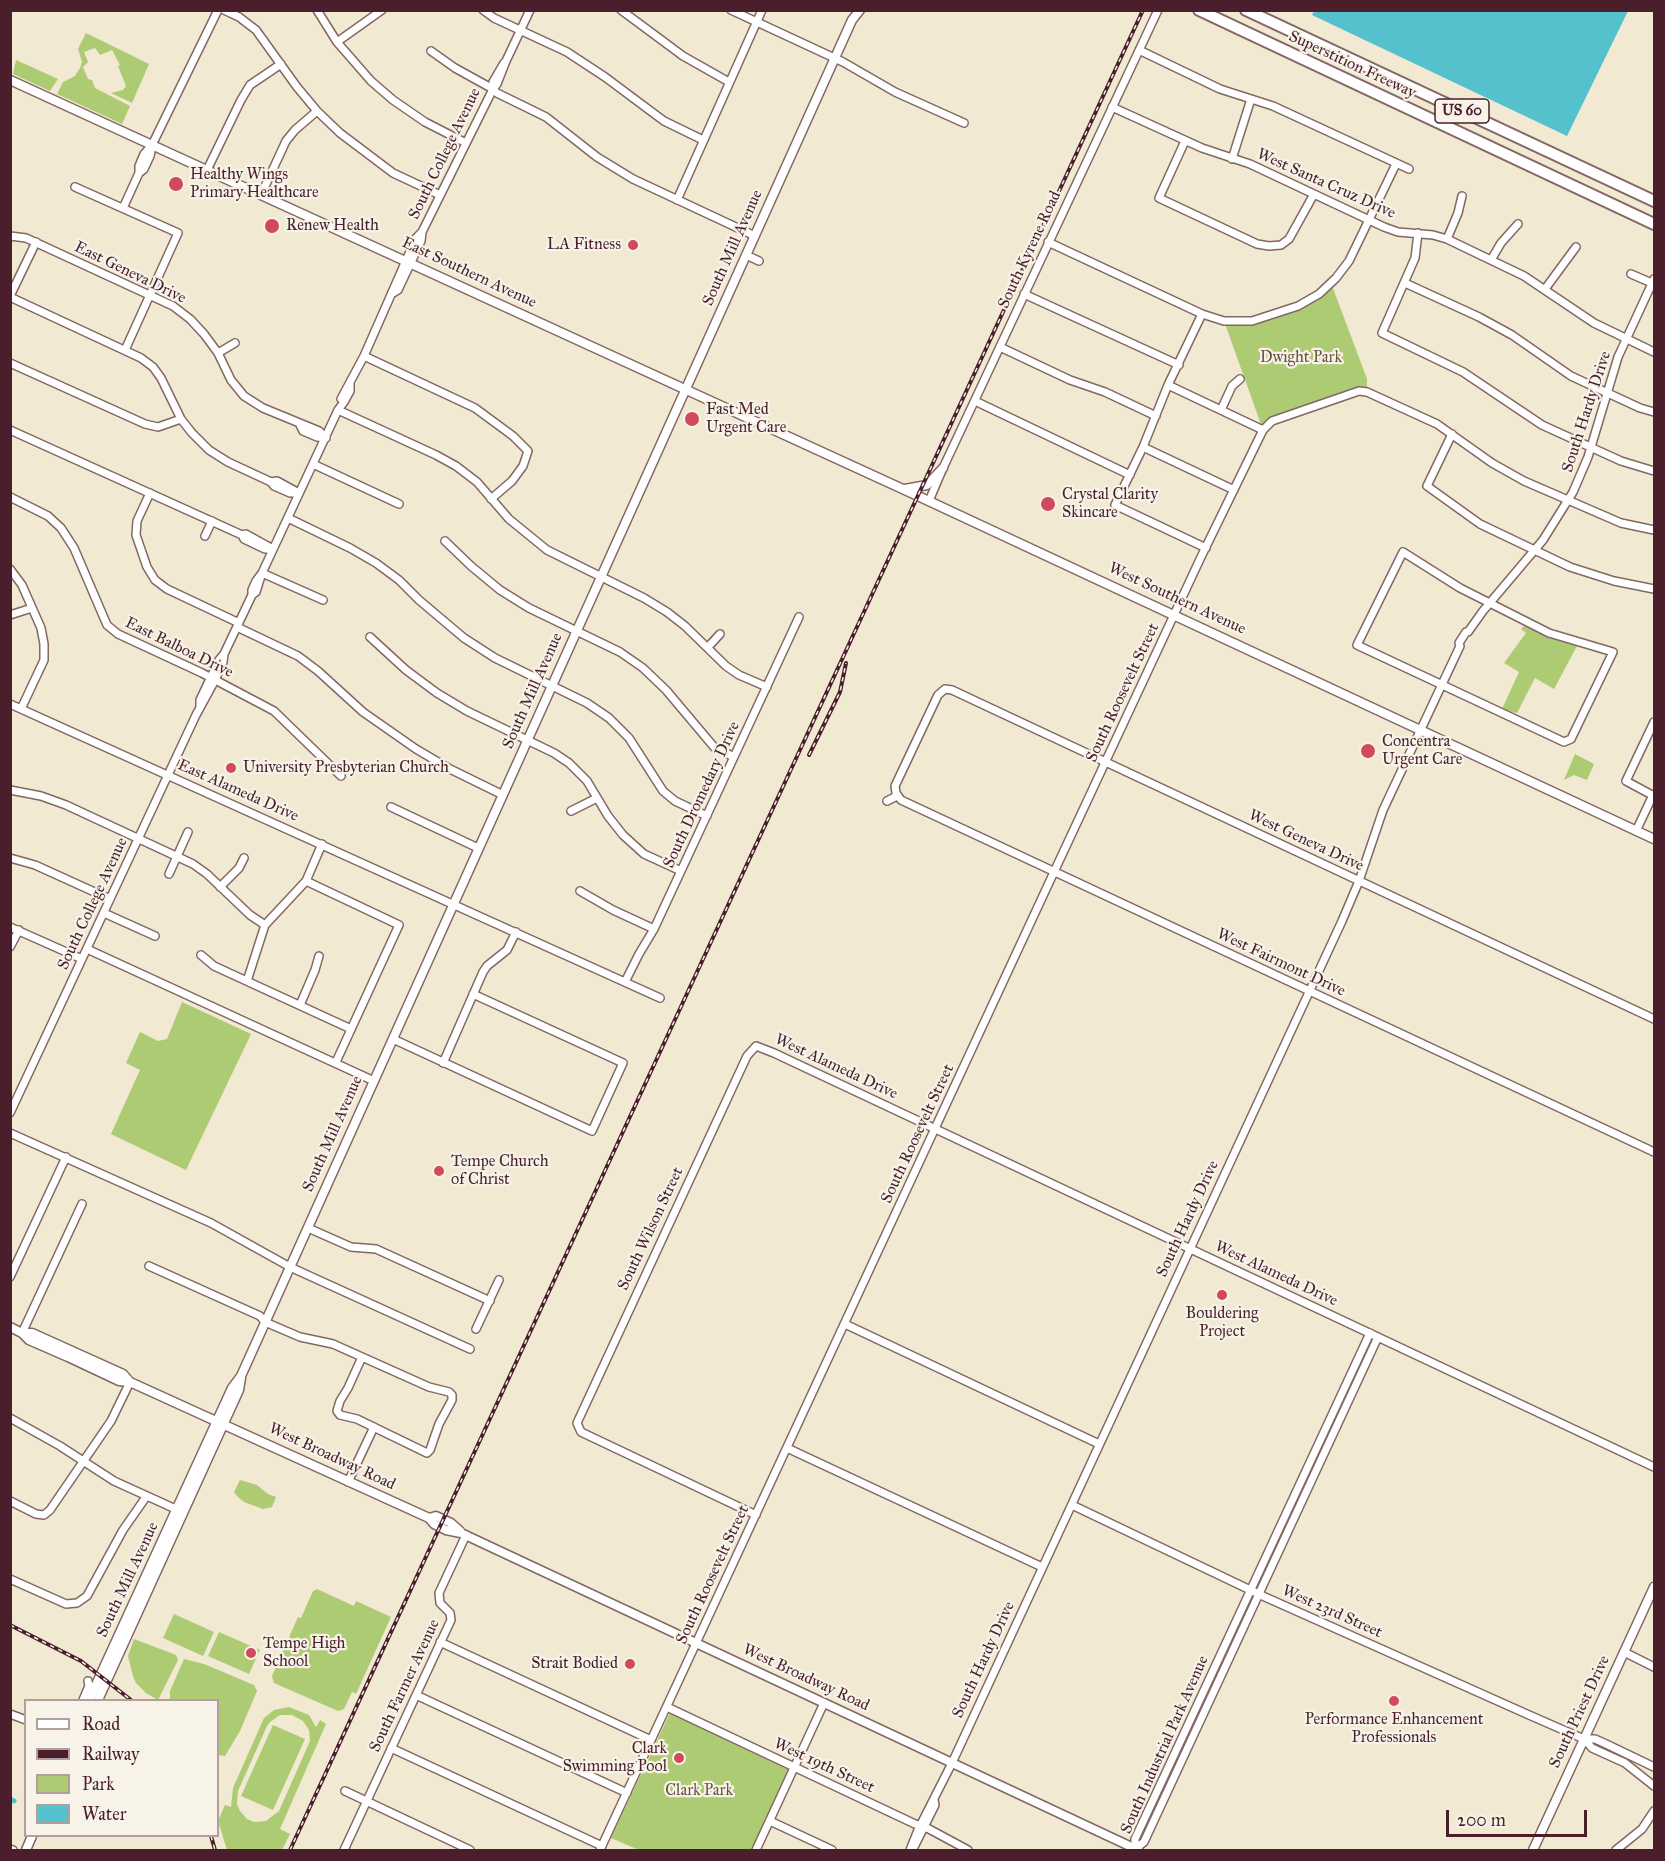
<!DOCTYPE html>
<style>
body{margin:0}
#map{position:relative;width:1665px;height:1861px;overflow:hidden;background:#f1e9d2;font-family:"IM FELL Great Primer",serif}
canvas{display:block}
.frame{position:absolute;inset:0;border:12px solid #4a1f2b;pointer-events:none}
.legend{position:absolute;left:24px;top:1699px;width:195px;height:138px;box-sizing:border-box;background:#f7f3e8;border:2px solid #b29e9c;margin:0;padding:8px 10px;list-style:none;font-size:18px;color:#4a1f2b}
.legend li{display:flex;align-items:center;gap:12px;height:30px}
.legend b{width:30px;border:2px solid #b29e9c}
.scale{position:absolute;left:1446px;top:1810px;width:141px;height:27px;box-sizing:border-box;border:3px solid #4a1f2b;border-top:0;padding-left:8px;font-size:18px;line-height:21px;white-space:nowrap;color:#4a1f2b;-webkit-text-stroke:4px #f7f3e8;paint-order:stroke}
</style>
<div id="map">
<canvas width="1665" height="1861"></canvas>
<div class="frame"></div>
<ul class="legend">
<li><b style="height:8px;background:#fff"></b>Road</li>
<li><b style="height:8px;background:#4a1f2b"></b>Railway</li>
<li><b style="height:16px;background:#adcb73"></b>Park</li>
<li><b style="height:16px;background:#54c1cc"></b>Water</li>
</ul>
<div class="scale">200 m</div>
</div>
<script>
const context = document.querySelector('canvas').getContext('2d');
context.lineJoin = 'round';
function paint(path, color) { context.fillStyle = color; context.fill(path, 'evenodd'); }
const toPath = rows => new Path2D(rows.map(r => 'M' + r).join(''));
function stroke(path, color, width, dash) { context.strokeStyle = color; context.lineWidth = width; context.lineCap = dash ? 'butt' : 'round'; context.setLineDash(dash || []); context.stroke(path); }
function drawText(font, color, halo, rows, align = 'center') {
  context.font = font + ' "IM FELL Great Primer",serif'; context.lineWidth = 4.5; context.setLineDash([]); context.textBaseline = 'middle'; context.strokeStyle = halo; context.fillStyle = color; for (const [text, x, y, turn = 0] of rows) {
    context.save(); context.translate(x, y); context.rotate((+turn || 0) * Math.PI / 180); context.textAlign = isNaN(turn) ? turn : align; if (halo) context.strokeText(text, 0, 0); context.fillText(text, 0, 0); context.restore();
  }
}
paint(toPath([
 [86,33,149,64,132,103,111,93,123,90,126,86,118,66,120,65,112,50,100,55,95,48,84,52,88,62,83,67,88,79,92,80,95,88,130,106,122,124,57,94,63,82,75,76,80,68,82,62,78,49],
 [16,60,58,79,50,91,13,74],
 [1331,283,1367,379,1367,392,1272,421,1263,430,1224,321,1252,321,1298,306],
 [1524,626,1549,638,1577,646,1554,689,1535,678,1517,713,1502,709,1519,672,1504,663,1526,633,1521,629],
 [1575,754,1594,764,1587,780,1574,775,1564,780],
 [182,1002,251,1034,186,1170,111,1134,140,1070,126,1063,140,1032,158,1041,167,1039],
 [240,1480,257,1485,268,1494,276,1497,272,1507,263,1509,244,1502,238,1497,234,1492],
 [317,1589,354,1606,356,1601,391,1617,356,1694,352,1692,344,1709,338,1711,274,1683,272,1676,298,1617,301,1618,313,1591],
 [174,1614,214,1632,203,1656,163,1638],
 [219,1632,260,1650,249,1674,208,1656],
 [134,1639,176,1655,178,1660,158,1700,146,1693,136,1683,133,1676,128,1656],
 [184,1659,204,1664,254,1685,257,1691,240,1731,225,1756,218,1755,218,1700,170,1700,170,1691],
 [289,1707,309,1715,316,1727,320,1720,326,1724,280,1829,290,1834,282,1850,227,1850,218,1821,225,1805,231,1807,233,1788,264,1718,274,1710],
 [280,1715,292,1715,303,1721,309,1730,310,1741,279,1811,266,1821,254,1822,247,1819,240,1811,237,1804,238,1791,267,1726,270,1722],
 [670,1713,789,1770,752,1850,639,1850,611,1838],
 [273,1725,305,1739,273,1810,241,1796]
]), '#adcb73');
paint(toPath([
 [1314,11,1314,10,1628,11,1567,136,1312,15]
]), '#54c1cc');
stroke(toPath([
 [10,1799,14,1801]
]), '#54c1cc', 5);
const minor = toPath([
 [224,10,239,17,256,30,297,87,317,111,340,133,393,173,440,195],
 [317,10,337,42,371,81,393,100,425,122,466,143],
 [483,10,494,18,567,52,605,77,664,121,703,140],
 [621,10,683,56,729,82],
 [731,10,843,62,895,92,964,123],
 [337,42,382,10],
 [1139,50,1220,89,1273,106,1409,169],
 [431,51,455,68,493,89,497,93,546,117,597,157,633,179,755,236],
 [493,88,493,82,504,63],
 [1112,107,1202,148,1250,164,1384,227,1398,232,1433,235,1447,239,1524,276,1594,323,1654,352],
 [1185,141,1159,198,1257,244,1269,246,1281,245,1289,239,1314,194],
 [1232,159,1251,99],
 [207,170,241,100,250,85,281,64],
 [139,173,139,166,144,154,152,145,218,10],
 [75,187,178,233,125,350],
 [261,195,286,141,295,130,317,111],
 [677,200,762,10],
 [123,208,139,173,144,169,150,156,152,146],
 [1418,233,1415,258,1382,333,1463,372,1542,425,1621,461,1654,471],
 [10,236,26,238,173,306,190,319,204,334,218,353,231,380,244,396,263,408,319,431,326,438],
 [1447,239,1458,213,1462,196],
 [1048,242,1202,314,1224,321,1252,321,1298,306,1319,294,1336,278,1349,261,1396,164],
 [746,255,759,261],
 [1491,260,1501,243,1518,224],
 [1631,274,1654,284],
 [1405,283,1479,317,1512,335,1571,376,1640,408,1654,412],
 [1545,289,1576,247],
 [393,293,398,290,421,241,422,232,493,89,497,84,506,61,530,10],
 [1024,294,1179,365],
 [10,296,36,242],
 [10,297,141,358,153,367,161,378,181,419,192,433,209,450,228,462,271,482,274,486,290,493,299,493],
 [1202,314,1168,385,1143,447,1115,505,1206,548],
 [1000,347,1070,380,1105,392,1156,416],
 [218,353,235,343],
 [364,356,475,408,513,436,528,451,523,466,512,481,491,499],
 [10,363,145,424,158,427,181,419],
 [1168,385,1263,430],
 [341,399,364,356,416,238,422,232],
 [975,401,1130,475],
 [338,410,436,455,456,466,477,482,509,519,547,550,644,598,667,612,685,626,726,666,739,675,767,687],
 [1221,410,1232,386,1240,379],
 [300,425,303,431,317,437,326,438],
 [10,430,242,535,246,534,273,549],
 [1452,434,1427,486,1480,524,1570,567,1614,581,1654,589],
 [1143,447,1234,490],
 [313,464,399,504],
 [271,482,277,481,299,493],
 [150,493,137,521,136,535,147,567,155,580,167,589,239,623],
 [10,497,48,516,61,528,74,548,107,625,118,634,202,673,274,711,341,776],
 [929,501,943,468,1158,10],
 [288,518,350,548,376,563,399,580,419,600,464,638,495,658,587,703,609,718,629,738,663,791,675,801,707,816],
 [242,535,244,539,265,549,273,549],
 [205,536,212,521],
 [445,541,471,566,500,590,529,608,620,652,643,668,666,690,714,747,734,757],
 [1403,552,1460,588,1549,633,1613,652,1571,739,1564,742,1357,645,1403,552],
 [10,569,22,585,41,628,44,644,44,660,21,709],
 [262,573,323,600],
 [252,595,252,590,256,581,262,573,338,410,344,402,350,391,350,384],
 [10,615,32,608],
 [237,627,298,656,318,671,363,712,416,749,450,769,503,795],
 [370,637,406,670,437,693,467,711,554,753,569,763,587,781,608,816,623,835,644,854,681,871],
 [708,647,720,634],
 [10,704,660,998],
 [200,707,200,700,219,660,224,654,252,595,256,592,261,576],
 [1654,722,1626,781,1654,796],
 [10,790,41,796,66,805,193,864,207,874,250,915,265,925],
 [887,801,897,796],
 [391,807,478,848],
 [571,811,597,798],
 [1636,831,1653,795],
 [10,858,35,865,110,899],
 [169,874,188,832],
 [306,881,399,925,336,1062],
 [220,887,239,868,244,858],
 [580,891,613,910,654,929],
 [104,913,155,936],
 [10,927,82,959],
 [10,947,19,930],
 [87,949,374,1081],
 [201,955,214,966,351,1029],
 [247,981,265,925,306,881,322,844],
 [625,982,639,954,654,929,799,617],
 [300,1005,315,970,319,956],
 [1654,1019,952,690,945,689,938,695,895,786,896,793,901,800,1654,1152],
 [393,1039,592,1131,623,1063,473,994],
 [443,1063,483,972,487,966,507,950,516,932],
 [10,1113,196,715,215,680,223,662,224,654],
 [10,1133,211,1223,290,1267,470,1349],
 [308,1228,351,1247,376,1249,490,1301],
 [149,1266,260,1316,265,1322,300,1337,333,1344,362,1357,429,1387,449,1392,452,1395,452,1400,439,1424,430,1450,427,1453,357,1419,340,1415,337,1411,340,1401,348,1388,362,1357],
 [10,1277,66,1157],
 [845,1324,1099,1444],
 [476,1329,499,1280],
 [22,1333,82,1204],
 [10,1418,60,1446,114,1481,180,1511],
 [787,1448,1042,1567],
 [348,1482,374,1427],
 [10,1501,36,1514,44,1515,50,1510,111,1421,130,1382],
 [1072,1505,1265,1597,1529,1715,1584,1739,1595,1739,1604,1743,1654,1767],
 [756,1515,581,1432,577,1423,747,1056,756,1046,774,1053,1654,1467],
 [10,1579,66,1604,77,1603,87,1596,123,1530,146,1497],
 [440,1642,651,1740],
 [1624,1652,1654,1667],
 [416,1695,627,1793],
 [83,1700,89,1686,88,1681],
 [667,1707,915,1824,929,1829,968,1850],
 [10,1714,26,1720],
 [1584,1739,1592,1748,1625,1763,1654,1786],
 [391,1748,602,1846],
 [345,1791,470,1850],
 [770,1821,832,1850],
 [10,1849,13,1850],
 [913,1849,935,1805,934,1800],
 [1135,1849,1144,1842,1378,1337],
 [344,1850,451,1620,450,1613,440,1603,439,1593,466,1535],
 [600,1850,1054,872,1201,557,1263,430,1272,421,1359,391,1367,392,1437,424,1492,463,1524,481,1621,523,1654,530],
 [756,1850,824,1703],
 [910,1850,918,1830,952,1763,1342,921,1359,881,1383,810,1460,646,1459,643,1466,632,1468,632,1483,611,1543,540,1573,492,1588,457,1618,357,1654,279],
 [1135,1850,1135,1839,1370,1333],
 [1616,1850,1642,1829,1654,1811]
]);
const major = toPath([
 [10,80,918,496,1654,839],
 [905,489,927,485,943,468],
 [10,1327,22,1333,29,1340,68,1357,119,1381,130,1382,429,1518,434,1524,446,1530,461,1533,1138,1850],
 [22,1333,32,1333,123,1374,130,1382],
 [429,1518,436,1516,451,1523,460,1531],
 [89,1700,232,1388,241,1376,852,20,860,10],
 [98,1700,239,1390,241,1378],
 [26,1850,32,1836],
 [1533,1850,1654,1587]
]);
const highway = toPath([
 [1199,10,1654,224],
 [1246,10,1654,201]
]);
stroke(minor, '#846665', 10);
stroke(major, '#846665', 11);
stroke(highway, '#846665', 14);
stroke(minor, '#fff', 7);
stroke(major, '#fff', 8);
stroke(highway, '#fff', 10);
const rail = toPath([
 [809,755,840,692,846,663],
 [10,1625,81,1661,131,1700],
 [211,1836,215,1850],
 [290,1850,1143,10]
]);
stroke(rail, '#4a1f2b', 4);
stroke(rail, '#f7f3e8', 1.5, [4.5]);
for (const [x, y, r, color] of [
 [176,184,8,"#d1495b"],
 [272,226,8,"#d1495b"],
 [633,245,6,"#d1495b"],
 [692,419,8,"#d1495b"],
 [1048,504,8,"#d1495b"],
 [1368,751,8,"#d1495b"],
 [231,768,6,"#d1495b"],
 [439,1171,6,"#d1495b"],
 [1222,1295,6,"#d1495b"],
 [251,1653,6,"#d1495b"],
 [630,1664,6,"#d1495b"],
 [1394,1701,6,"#d1495b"],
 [679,1758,6,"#d1495b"]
]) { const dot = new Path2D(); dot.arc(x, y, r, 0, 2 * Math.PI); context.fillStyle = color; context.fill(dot); stroke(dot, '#f7f3e8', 2); }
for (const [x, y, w] of [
 [1462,111,54]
]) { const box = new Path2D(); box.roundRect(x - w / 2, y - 12, w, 24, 4.5); context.fillStyle = '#f7f3e8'; context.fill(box); stroke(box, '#4a1f2b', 1.5); }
drawText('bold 15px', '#4a1f2b', null, [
 ["US 60",1462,111]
]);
drawText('16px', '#4a1f2b', '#f7f3e8', [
 ["Superstition Freeway",1352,65,25],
 ["South College Avenue",445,154,-64],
 ["West Santa Cruz Drive",1326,184,24],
 ["South Mill Avenue",733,248,-66],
 ["South Kyrene Road",1030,250,-65],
 ["East Geneva Drive",130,273,26],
 ["East Southern Avenue",469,273,25],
 ["South Hardy Drive",1587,412,-72],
 ["West Southern Avenue",1177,599,25],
 ["East Balboa Drive",179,648,26],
 ["South Mill Avenue",533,691,-66],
 ["South Roosevelt Street",1123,693,-65],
 ["East Alameda Drive",238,791,24],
 ["South Dromedary Drive",702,795,-65],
 ["West Geneva Drive",1306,841,25],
 ["South College Avenue",93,904,-65],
 ["West Fairmont Drive",1281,963,25],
 ["West Alameda Drive",836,1067,25],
 ["South Mill Avenue",333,1134,-66],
 ["South Roosevelt Street",918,1134,-65],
 ["South Hardy Drive",1188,1219,-65],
 ["South Wilson Street",651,1229,-65],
 ["West Alameda Drive",1276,1274,25],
 ["West Broadway Road",332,1457,25],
 ["South Roosevelt Street",713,1575,-65],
 ["South Mill Avenue",128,1580,-65],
 ["West 23rd Street",1332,1612,24],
 ["South Hardy Drive",984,1660,-65],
 ["West Broadway Road",806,1678,25],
 ["South Farmer Avenue",405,1686,-65],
 ["South Priest Drive",1580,1712,-65],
 ["South Industrial Park Avenue",1165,1745,-66],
 ["West 19th Street",824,1766,25]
]);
drawText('16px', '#4a1f2b', '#f7f3e8', [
 ["Healthy Wings",190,175],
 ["Primary Healthcare",190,193],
 ["Renew Health",286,226],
 ["LA Fitness",621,245,"right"],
 ["Fast Med",706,410],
 ["Urgent Care",706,428],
 ["Crystal Clarity",1062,495],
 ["Skincare",1062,513],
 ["Concentra",1382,742],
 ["Urgent Care",1382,760],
 ["University Presbyterian Church",243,768],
 ["Tempe Church",451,1162],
 ["of Christ",451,1180],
 ["Bouldering",1222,1314,"center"],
 ["Project",1222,1332,"center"],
 ["Tempe High",263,1644],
 ["School",263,1662],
 ["Strait Bodied",618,1664,"right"],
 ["Performance Enhancement",1394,1720,"center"],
 ["Professionals",1394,1738,"center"],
 ["Clark",667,1749,"right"],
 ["Swimming Pool",667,1767,"right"]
], 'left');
drawText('16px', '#685341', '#f7f3e8', [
 ["Dwight Park",1301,358],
 ["Clark Park",699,1791]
]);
</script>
